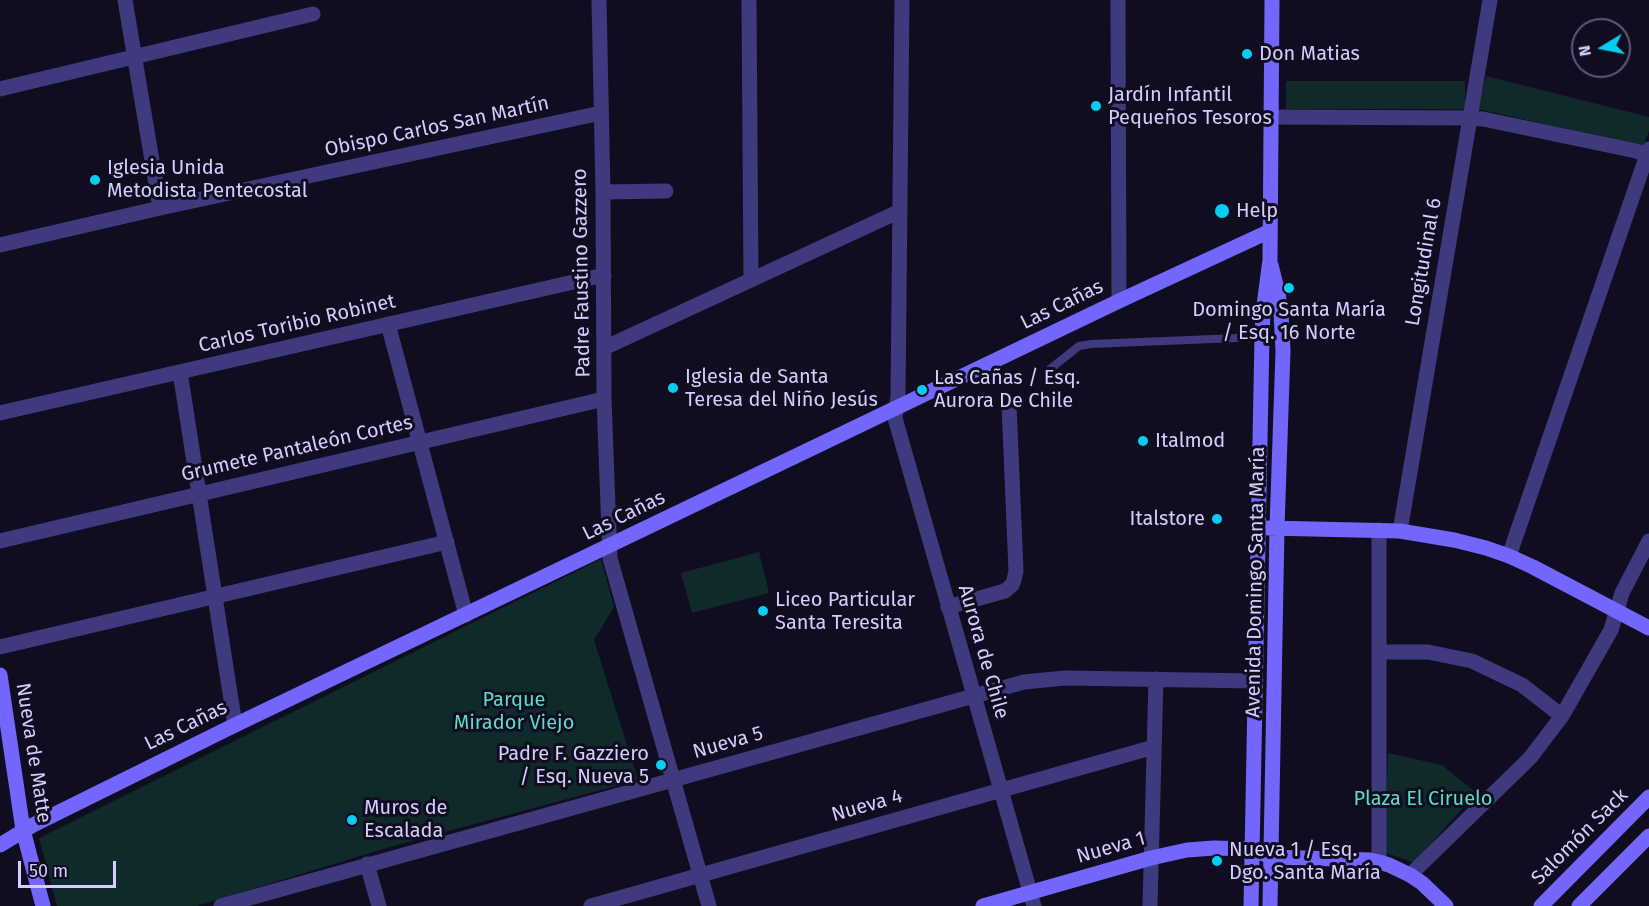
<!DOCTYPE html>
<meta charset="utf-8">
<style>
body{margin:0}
#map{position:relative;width:1649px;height:906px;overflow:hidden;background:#110d20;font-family:"Fira Sans",sans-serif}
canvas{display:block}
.north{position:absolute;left:1571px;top:18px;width:60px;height:60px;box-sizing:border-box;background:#110d20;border:2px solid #5f5a79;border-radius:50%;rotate:260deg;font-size:16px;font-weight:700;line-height:24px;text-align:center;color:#d5cdfe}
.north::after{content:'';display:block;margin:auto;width:21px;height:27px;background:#05cdf2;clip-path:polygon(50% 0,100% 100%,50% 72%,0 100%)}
.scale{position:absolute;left:18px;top:861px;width:98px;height:27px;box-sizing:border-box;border:3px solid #d5cdfe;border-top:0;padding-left:8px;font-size:18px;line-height:21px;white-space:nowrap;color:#d5cdfe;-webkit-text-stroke:4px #110d20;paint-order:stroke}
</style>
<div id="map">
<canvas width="1649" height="906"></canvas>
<div class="north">N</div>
<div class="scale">50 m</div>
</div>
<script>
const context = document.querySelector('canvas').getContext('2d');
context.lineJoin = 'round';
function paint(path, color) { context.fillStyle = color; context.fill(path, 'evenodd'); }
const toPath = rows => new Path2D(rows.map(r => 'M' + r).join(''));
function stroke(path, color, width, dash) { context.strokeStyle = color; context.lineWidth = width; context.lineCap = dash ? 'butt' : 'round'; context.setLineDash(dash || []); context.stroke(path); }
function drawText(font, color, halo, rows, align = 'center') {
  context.font = font + ' "Fira Sans",sans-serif'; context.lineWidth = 6; context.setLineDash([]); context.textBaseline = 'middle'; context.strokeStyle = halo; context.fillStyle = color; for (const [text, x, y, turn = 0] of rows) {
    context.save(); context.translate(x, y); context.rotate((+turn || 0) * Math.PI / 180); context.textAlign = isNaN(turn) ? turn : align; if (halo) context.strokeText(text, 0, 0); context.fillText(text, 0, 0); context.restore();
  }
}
paint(toPath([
 [1486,76,1649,117,1649,131,1643,146,1478,109],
 [1286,81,1465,81,1465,109,1286,109],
 [759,552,769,593,692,613,681,573],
 [601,559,614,607,594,640,638,780,393,846,197,906,57,906,39,838],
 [1388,753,1442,765,1476,793,1414,863,1384,852]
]), '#10292a');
stroke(toPath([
 [1050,369,1079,346,1091,344,1262,337]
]), '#3f397e', 8);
stroke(toPath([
 [125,0,160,208],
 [599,0,603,192,604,399,610,558,709,906],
 [749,0,751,280],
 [902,0,898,396,895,418,1034,906],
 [1118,0,1119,301],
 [0,89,313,14],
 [1271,117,1470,118,1483,119,1636,151,1649,156],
 [603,192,666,191],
 [0,245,160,208,601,113],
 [388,324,466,615],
 [604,348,900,211],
 [180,372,235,725],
 [0,413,604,275],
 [1400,531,1490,0],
 [0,541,604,399],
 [1509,556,1649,149],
 [948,607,1005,591,1012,585,1014,580,1016,571,1009,405],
 [0,647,447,542],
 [1380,652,1428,652,1472,661,1522,685,1562,716],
 [1379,862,1379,530],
 [367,864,379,906],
 [1410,875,1530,758,1562,716,1611,630,1622,593,1649,541],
 [221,906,1024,682,1065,678,1256,681],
 [591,906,1154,747],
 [1150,906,1156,679]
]), '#3f397e', 15);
stroke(toPath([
 [1268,528,1400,531,1454,540,1486,548,1509,556,1533,567,1649,628],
 [0,675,23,830,43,906],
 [0,845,33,825,235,725,1119,301,1270,231],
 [983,906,1151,858,1187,850,1214,848,1252,849,1271,857,1370,860,1379,862,1389,865,1410,875,1422,883,1446,906],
 [1251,906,1262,337,1263,313,1270,260,1272,0],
 [1270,906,1277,528,1283,351,1281,313,1278,293,1271,265],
 [1541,906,1649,797],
 [1579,906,1649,836]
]), '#7266fc', 15);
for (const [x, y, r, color] of [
 [1247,54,6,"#05cdf2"],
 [1096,106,6,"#05cdf2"],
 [95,180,6,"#05cdf2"],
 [1222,211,8,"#05cdf2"],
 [1289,288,6,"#05cdf2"],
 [673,388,6,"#05cdf2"],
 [922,390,6,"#05cdf2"],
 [1143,441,6,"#05cdf2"],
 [1217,519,6,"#05cdf2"],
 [763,611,6,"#05cdf2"],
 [661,765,6,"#05cdf2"],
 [352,820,6,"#05cdf2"],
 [1217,861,6,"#05cdf2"]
]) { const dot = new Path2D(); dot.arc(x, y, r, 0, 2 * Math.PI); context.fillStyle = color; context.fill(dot); stroke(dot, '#110d20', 2); }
drawText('20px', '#d5cdfe', '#110d20', [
 ["Don Matias",1259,54],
 ["Jardín Infantil",1108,95],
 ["Pequeños Tesoros",1108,118],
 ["Iglesia Unida",107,168],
 ["Metodista Pentecostal",107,191],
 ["Help",1236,211],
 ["Domingo Santa María",1289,310,"center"],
 ["/ Esq. 16 Norte",1289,333,"center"],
 ["Iglesia de Santa",685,377],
 ["Teresa del Niño Jesús",685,400],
 ["Las Cañas / Esq.",934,378],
 ["Aurora De Chile",934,401],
 ["Italmod",1155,441],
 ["Italstore",1205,519,"right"],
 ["Liceo Particular",775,600],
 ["Santa Teresita",775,623],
 ["Padre F. Gazziero",649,754,"right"],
 ["/ Esq. Nueva 5",649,777,"right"],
 ["Muros de",364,808],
 ["Escalada",364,831],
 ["Nueva 1 / Esq.",1229,850],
 ["Dgo. Santa María",1229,873]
], 'left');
drawText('20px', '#d5cdfe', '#110d20', [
 ["Obispo Carlos San Martín",437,127,-12],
 ["Longitudinal 6",1424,262,-80],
 ["Padre Faustino Gazzero",582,273,-91],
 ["Las Cañas",1062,305,-26],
 ["Carlos Toribio Robinet",297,324,-13],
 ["Grumete Pantaleón Cortes",297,449,-13],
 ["Las Cañas",624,516,-26],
 ["Avenida Domingo Santa María",1256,582,-89],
 ["Aurora de Chile",983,652,74],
 ["Las Cañas",186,726,-26],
 ["Nueva 5",728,743,-16],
 ["Nueva de Matte",33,753,81],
 ["Nueva 4",867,806,-16],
 ["Salomón Sack",1580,837,-45],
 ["Nueva 1",1111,848,-16]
]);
drawText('20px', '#5bdcc3', '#110d20', [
 ["Parque",514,700],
 ["Mirador Viejo",514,723],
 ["Plaza El Ciruelo",1423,799]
]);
</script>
